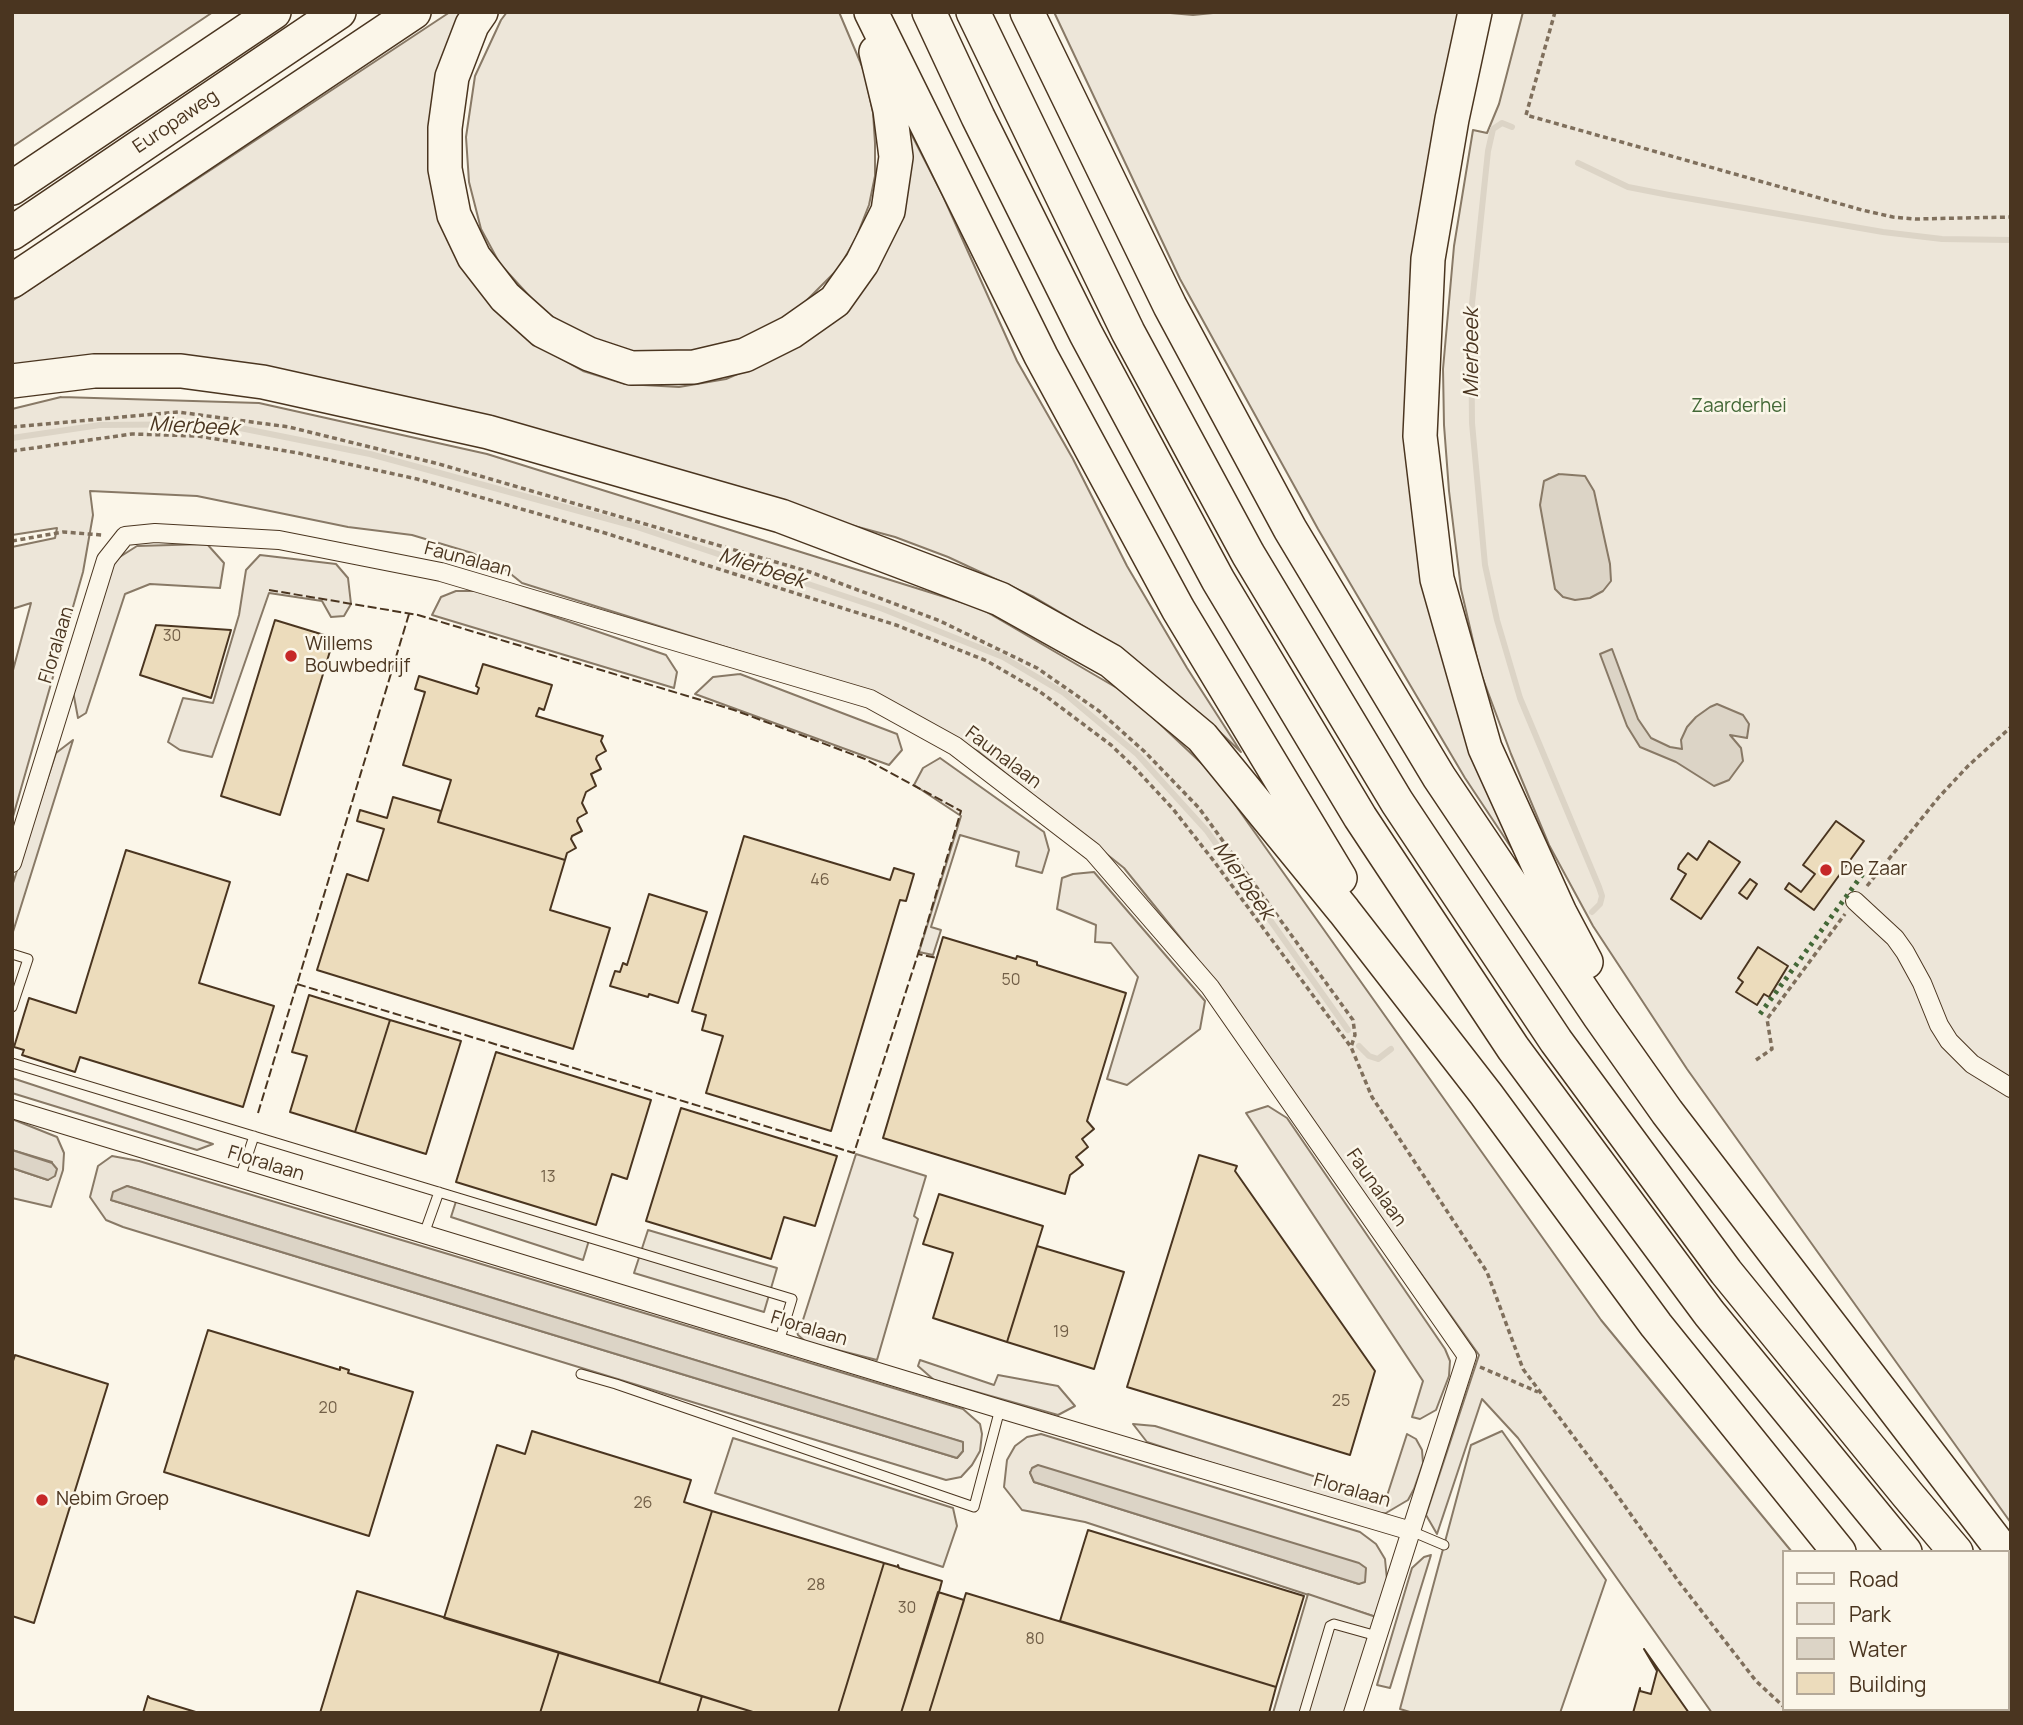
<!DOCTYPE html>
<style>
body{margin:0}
#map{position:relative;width:2023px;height:1725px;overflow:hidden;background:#fbf6e9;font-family:Manrope,sans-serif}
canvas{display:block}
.frame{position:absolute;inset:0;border:14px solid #4a3520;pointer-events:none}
.legend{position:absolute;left:1782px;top:1550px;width:228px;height:161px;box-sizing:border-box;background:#fbf6e9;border:2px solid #b4a999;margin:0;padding:9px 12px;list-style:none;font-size:21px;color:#4a3520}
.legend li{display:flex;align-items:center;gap:14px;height:35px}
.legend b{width:35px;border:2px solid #b4a999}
</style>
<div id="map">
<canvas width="2023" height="1725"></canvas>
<div class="frame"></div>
<ul class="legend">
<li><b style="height:9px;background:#fbf6e9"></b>Road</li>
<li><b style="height:19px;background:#ede6d9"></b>Park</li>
<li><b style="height:19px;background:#dcd4c6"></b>Water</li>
<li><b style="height:19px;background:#ecdcbc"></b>Building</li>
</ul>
</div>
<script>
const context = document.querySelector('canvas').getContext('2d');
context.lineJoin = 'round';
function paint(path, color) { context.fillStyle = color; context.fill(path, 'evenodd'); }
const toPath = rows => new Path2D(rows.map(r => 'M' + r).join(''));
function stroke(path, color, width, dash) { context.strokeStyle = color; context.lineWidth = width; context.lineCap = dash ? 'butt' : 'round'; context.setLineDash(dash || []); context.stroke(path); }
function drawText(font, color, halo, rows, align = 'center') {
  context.font = font + ' Manrope,sans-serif'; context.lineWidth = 5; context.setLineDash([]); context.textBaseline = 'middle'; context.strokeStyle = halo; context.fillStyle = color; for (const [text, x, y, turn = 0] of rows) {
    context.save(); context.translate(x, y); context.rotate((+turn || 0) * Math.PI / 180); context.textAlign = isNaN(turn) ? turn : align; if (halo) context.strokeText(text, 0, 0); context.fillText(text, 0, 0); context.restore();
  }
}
const green = toPath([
 [12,12,213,12,12,147,12,12],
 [450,12,471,12,436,159,549,352,583,371,625,384,679,387,726,379,756,366,860,282,898,108,943,196,1017,361,1073,459,1127,566,1187,668,1241,752,1207,720,1122,649,1034,597,948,557,895,537,329,384,12,370,12,301,450,12],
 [507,12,839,12,864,71,873,112,875,143,875,176,869,205,856,238,839,268,799,308,763,332,724,348,677,354,624,351,581,334,543,311,500,264,481,229,469,182,466,137,475,76,501,20,507,12],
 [1054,12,1159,12,1193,15,1223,12,1463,12,1410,488,1546,900,1465,778,1318,529,1180,279,1054,12],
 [1523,12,2011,12,2011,1523,1687,1069,1593,926,1549,845,1511,754,1480,671,1461,589,1449,491,1444,425,1443,369,1454,246,1473,130,1487,133,1499,104,1523,12],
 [61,397,259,403,487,454,980,608,1129,695,1214,775,1601,1320,1792,1552,1783,1552,1783,1709,1907,1709,1910,1713,1712,1713,1518,1438,1482,1399,1437,1534,1426,1515,1479,1355,1195,956,1124,868,979,752,865,691,522,583,507,571,472,553,412,535,348,527,197,496,90,491,93,515,83,572,12,820,12,674,31,603,12,609,12,547,55,538,57,528,12,535,12,409,61,397],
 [207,544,224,563,220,588,150,584,125,594,86,713,78,718,72,686,115,560,137,546,207,544],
 [260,555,336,564,348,578,351,604,344,616,331,617,322,601,269,593,212,757,180,750,168,742,183,698,213,703,239,615,246,570,260,555],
 [456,591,479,591,666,655,677,672,674,688,432,615,441,597,456,591],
 [740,674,897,734,902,750,889,765,695,694,713,677,740,674],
 [73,740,12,935,12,886,56,753,73,740],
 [940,758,1044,832,1049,850,1042,873,1016,866,1019,852,960,835,931,927,941,930,933,955,919,952,961,816,914,785,923,768,940,758],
 [1094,872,1205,1001,1200,1029,1127,1085,1107,1079,1138,977,1111,943,1095,942,1096,925,1057,909,1062,878,1073,874,1094,872],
 [12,1078,213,1144,197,1150,12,1093,12,1078],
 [1268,1106,1287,1118,1445,1349,1450,1361,1449,1376,1436,1410,1420,1419,1412,1417,1423,1381,1246,1113,1268,1106],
 [12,1119,57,1137,64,1153,63,1170,51,1207,12,1198,12,1168,48,1180,52,1162,12,1150,12,1119],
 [856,1154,926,1176,914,1216,918,1219,877,1360,806,1342,798,1335,794,1322,802,1323,856,1154],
 [112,1156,139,1161,963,1409,980,1424,982,1434,980,1451,972,1465,961,1477,946,1480,123,1227,106,1220,90,1197,98,1166,112,1156],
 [127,1186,962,1442,963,1451,957,1458,111,1200,127,1186],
 [920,1360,994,1385,998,1375,1058,1386,1075,1406,1058,1415,934,1380,918,1366,920,1360],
 [1133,1424,1155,1426,1386,1499,1407,1434,1416,1439,1422,1450,1423,1463,1414,1489,1408,1500,1386,1513,1369,1514,1147,1442,1133,1424],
 [1041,1434,1360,1532,1376,1544,1385,1559,1387,1580,1376,1617,1085,1522,1022,1510,1004,1487,1007,1460,1015,1446,1027,1437,1041,1434],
 [1030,1472,1359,1584,1034,1482,1030,1472],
 [1431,1555,1390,1688,1377,1685,1412,1568,1424,1557,1431,1555]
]);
paint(green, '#ede6d9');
stroke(green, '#887966', 2);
const parking = toPath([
 [458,1195,590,1237,583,1260,451,1217,458,1195],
 [648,1230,777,1268,764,1312,634,1273,648,1230],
 [1502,1431,1606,1580,1560,1713,1413,1713,1400,1709,1471,1445,1502,1431],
 [733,1438,953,1508,957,1526,943,1567,715,1493,733,1438],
 [1308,1594,1376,1617,1345,1713,1273,1713,1308,1594]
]);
paint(parking, '#ede7d9');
stroke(parking, '#887966', 2);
const water = toPath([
 [1559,474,1585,476,1594,491,1610,564,1611,581,1603,591,1590,598,1575,600,1563,597,1555,589,1540,505,1544,481,1559,474],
 [1612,649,1638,719,1651,738,1670,747,1682,749,1681,740,1687,727,1696,717,1710,707,1717,704,1743,715,1749,724,1747,738,1730,735,1741,748,1743,761,1729,780,1714,786,1676,762,1640,747,1627,726,1600,654,1612,649],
 [12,1150,52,1163,57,1169,55,1176,48,1180,12,1168,12,1150],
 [127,1186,963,1442,963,1451,957,1458,111,1200,113,1192,127,1186],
 [1038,1465,1359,1563,1366,1568,1365,1582,1359,1584,1034,1482,1030,1473,1032,1468,1038,1465]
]);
paint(water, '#dcd4c6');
stroke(water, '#887966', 2);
stroke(toPath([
 [1512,127,1502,123,1493,129,1488,151,1471,313,1472,423,1485,565,1497,620,1520,698,1599,887,1602,896,1600,904,1592,912],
 [1578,163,1628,187,1669,195,1883,232,1942,239,2011,240],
 [12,438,100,425,220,424,370,454,634,526,883,609,1003,657,1064,693,1137,754,1207,831,1348,1030],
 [1359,1046,1369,1056,1378,1059,1391,1049]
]), '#dcd4c6', 6);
const building = toPath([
 [275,620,334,638,280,815,221,796,275,620],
 [156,625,231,630,211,698,140,675,156,625],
 [483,664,552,685,544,710,539,708,536,716,603,736,601,741,606,751,597,756,596,759,601,769,591,774,596,786,586,792,582,803,587,813,578,818,577,821,582,831,572,836,571,839,576,848,567,853,565,860,438,822,451,780,403,765,425,692,415,689,419,676,477,694,479,688,476,686,483,664],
 [393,797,441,811,438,822,565,860,550,910,610,928,573,1049,317,970,347,874,368,881,384,829,357,821,360,810,387,818,393,797],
 [1836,821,1864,841,1814,910,1785,889,1789,883,1801,892,1815,874,1803,865,1836,821],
 [744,836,890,880,894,868,914,874,906,901,900,900,831,1131,706,1093,723,1036,702,1030,706,1015,692,1011,744,836],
 [1709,841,1740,862,1701,919,1671,899,1686,874,1678,869,1679,865,1688,853,1697,860,1709,841],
 [126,850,230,882,199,983,274,1006,243,1107,80,1057,75,1072,22,1055,24,1050,14,1047,29,998,76,1013,126,850],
 [1750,879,1757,884,1747,899,1739,893,1750,879],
 [649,894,707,912,678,1003,649,994,648,997,610,986,615,971,620,972,623,963,627,965,649,894],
 [943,937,1016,959,1017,956,1037,962,1037,965,1126,993,1087,1121,1094,1129,1082,1139,1088,1147,1076,1157,1083,1165,1070,1175,1065,1194,883,1138,943,937],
 [1758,947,1788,966,1769,997,1764,994,1757,1005,1736,992,1743,982,1738,978,1758,947],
 [309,995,390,1020,355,1132,290,1112,307,1056,292,1052,309,995],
 [390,1020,461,1041,426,1154,355,1132,390,1020],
 [496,1052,651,1100,627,1179,612,1174,596,1225,456,1182,496,1052],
 [681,1108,837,1156,815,1226,784,1217,771,1259,646,1221,681,1108],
 [1199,1155,1237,1166,1235,1171,1375,1371,1350,1455,1127,1387,1199,1155],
 [939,1194,1043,1226,1007,1342,933,1318,953,1253,923,1244,939,1194],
 [1037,1246,1124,1272,1094,1369,1007,1342,1037,1246],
 [208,1330,340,1370,340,1367,349,1370,348,1373,413,1392,369,1536,164,1472,208,1330],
 [15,1355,108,1384,34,1623,12,1616,12,1364,15,1355],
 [532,1431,691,1480,684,1502,712,1511,659,1683,444,1618,497,1445,525,1454,532,1431],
 [712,1511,884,1563,838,1713,756,1713,659,1683,712,1511],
 [1088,1530,1304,1596,1276,1687,1060,1621,1088,1530],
 [884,1563,898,1567,898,1565,899,1568,942,1581,939,1592,901,1713,838,1713,884,1563],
 [357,1591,559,1652,540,1713,320,1713,357,1591],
 [938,1592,964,1600,929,1713,901,1713,938,1592],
 [966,1593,1276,1687,1269,1713,929,1713,966,1593],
 [1644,1649,1689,1713,1633,1713,1640,1688,1640,1691,1651,1694,1657,1671,1644,1649],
 [559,1652,702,1696,697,1713,540,1713,559,1652],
 [148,1696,150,1698,199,1713,143,1713,148,1696],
 [702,1696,756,1713,697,1713,702,1696]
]);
paint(building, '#ecdcbc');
stroke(building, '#4a3520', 2);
const lane = toPath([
 [12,954,28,959,12,1007],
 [12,1063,792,1299,779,1342],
 [240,1178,254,1136],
 [424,1234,439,1192],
 [581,1374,616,1384,974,1507,1000,1409],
 [1411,1531,1444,1545],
 [1304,1713,1330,1626,1334,1624,1377,1636]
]);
const street = toPath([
 [12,863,106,560,125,536,155,533,279,540,441,572,870,699,955,746,1093,852,1210,987,1467,1356,1411,1531],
 [1855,901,1895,938,1905,952,1922,983,1939,1025,1949,1041,1972,1064,2011,1088],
 [12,1109,1000,1409,1411,1531,1353,1713]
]);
const highway = toPath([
 [481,12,472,25,452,77,445,128,445,169,454,215,474,257,505,297,543,331,589,354,631,368,694,367,745,355,791,332,835,301,862,263,888,211,896,157,890,110,876,52],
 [871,12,1041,356,1178,609,1340,878],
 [929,12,978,117,1086,334,1218,580,1360,817,1513,1048,1709,1313,1905,1552],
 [973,12,1128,332,1248,554,1397,802,1556,1041,1726,1272,1907,1494,1956,1552],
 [1027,12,1170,306,1290,529,1439,777,1600,1017,1667,1112,2004,1552],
 [1475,12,1452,119,1428,259,1420,436,1437,579,1485,748,1560,913,1586,962],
 [12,188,274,12],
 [12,233,339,12],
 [12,281,414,12],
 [12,381,94,371,181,371,263,382,488,432,781,516,1000,599,1111,661,1202,737,1344,911,1486,1094,1656,1325,1839,1552],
 [2007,1611,2011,1615],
 [2007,1671,2011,1675],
 [1975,1709,1978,1713]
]);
stroke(lane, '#4a3520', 11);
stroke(street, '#4a3520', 20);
stroke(highway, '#4a3520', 36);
stroke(toPath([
 [1555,12,1526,115,1862,210,1893,217,1915,219,2011,217],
 [12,427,178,412,289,427,439,464,810,572,940,621,1037,668,1099,711,1145,752,1199,808,1353,1020,1355,1035,1351,1047,1372,1097,1487,1272,1523,1369,1607,1481,1679,1582,1756,1681,1783,1706],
 [12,451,132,434,198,436,298,453,417,479,605,533,896,625,987,661,1039,691,1111,745,1135,768,1173,809,1213,860,1351,1047],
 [12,541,63,532,102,535],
 [1867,886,1939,797,1968,766,2011,727],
 [1756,1060,1772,1049,1767,1019,1845,914],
 [1480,1367,1538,1392],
 [1787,1709,1791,1713]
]), '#7f6f5c', 3.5, [5, 3.5]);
stroke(lane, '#fbf6e9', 9);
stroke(street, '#fbf6e9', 18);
stroke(highway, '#fbf6e9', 33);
stroke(toPath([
 [1760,1014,1865,871]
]), '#436837', 5, [3.5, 5]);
stroke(toPath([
 [269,590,418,615,734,710,865,759,961,811,918,954,937,958],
 [297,984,854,1153,918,954],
 [258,1113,409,614]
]), '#4a3520', 2, [9, 3.5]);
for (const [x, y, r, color] of [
 [291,656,7,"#c62828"],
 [1826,870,7,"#c62828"],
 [42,1500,7,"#c62828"]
]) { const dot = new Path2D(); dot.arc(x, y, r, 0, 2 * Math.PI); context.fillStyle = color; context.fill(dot); stroke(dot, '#fbf6e9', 2.5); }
drawText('16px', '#725f47', null, [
 ["30",172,637],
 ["46",820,881],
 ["50",1011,981],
 ["13",548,1178],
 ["19",1061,1333],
 ["25",1341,1402],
 ["20",328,1409],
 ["26",643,1504],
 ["28",816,1586],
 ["30",907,1609],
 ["80",1035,1640]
]);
drawText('19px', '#4a3520', '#fbf6e9', [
 ["Europaweg",176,122,-34],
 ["Faunalaan",468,560,15],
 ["Floralaan",57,645,-73],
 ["Faunalaan",1003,758,37],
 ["Floralaan",266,1164,17],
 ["Faunalaan",1376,1188,55],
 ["Floralaan",809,1329,17],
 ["Floralaan",1352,1491,16]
]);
drawText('19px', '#436837', '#fbf6e9', [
 ["Zaarderhei",1739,407]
]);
drawText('19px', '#4a3520', '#fbf6e9', [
 ["Willems",305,645],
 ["Bouwbedrijf",305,667],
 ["De Zaar",1840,870],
 ["Nebim Groep",56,1500]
], 'left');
drawText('italic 21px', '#4a3520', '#fbf6e9', [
 ["Mierbeek",1472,353,-90],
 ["Mierbeek",194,427,3],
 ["Mierbeek",762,569,18],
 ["Mierbeek",1243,881,55]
]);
</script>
